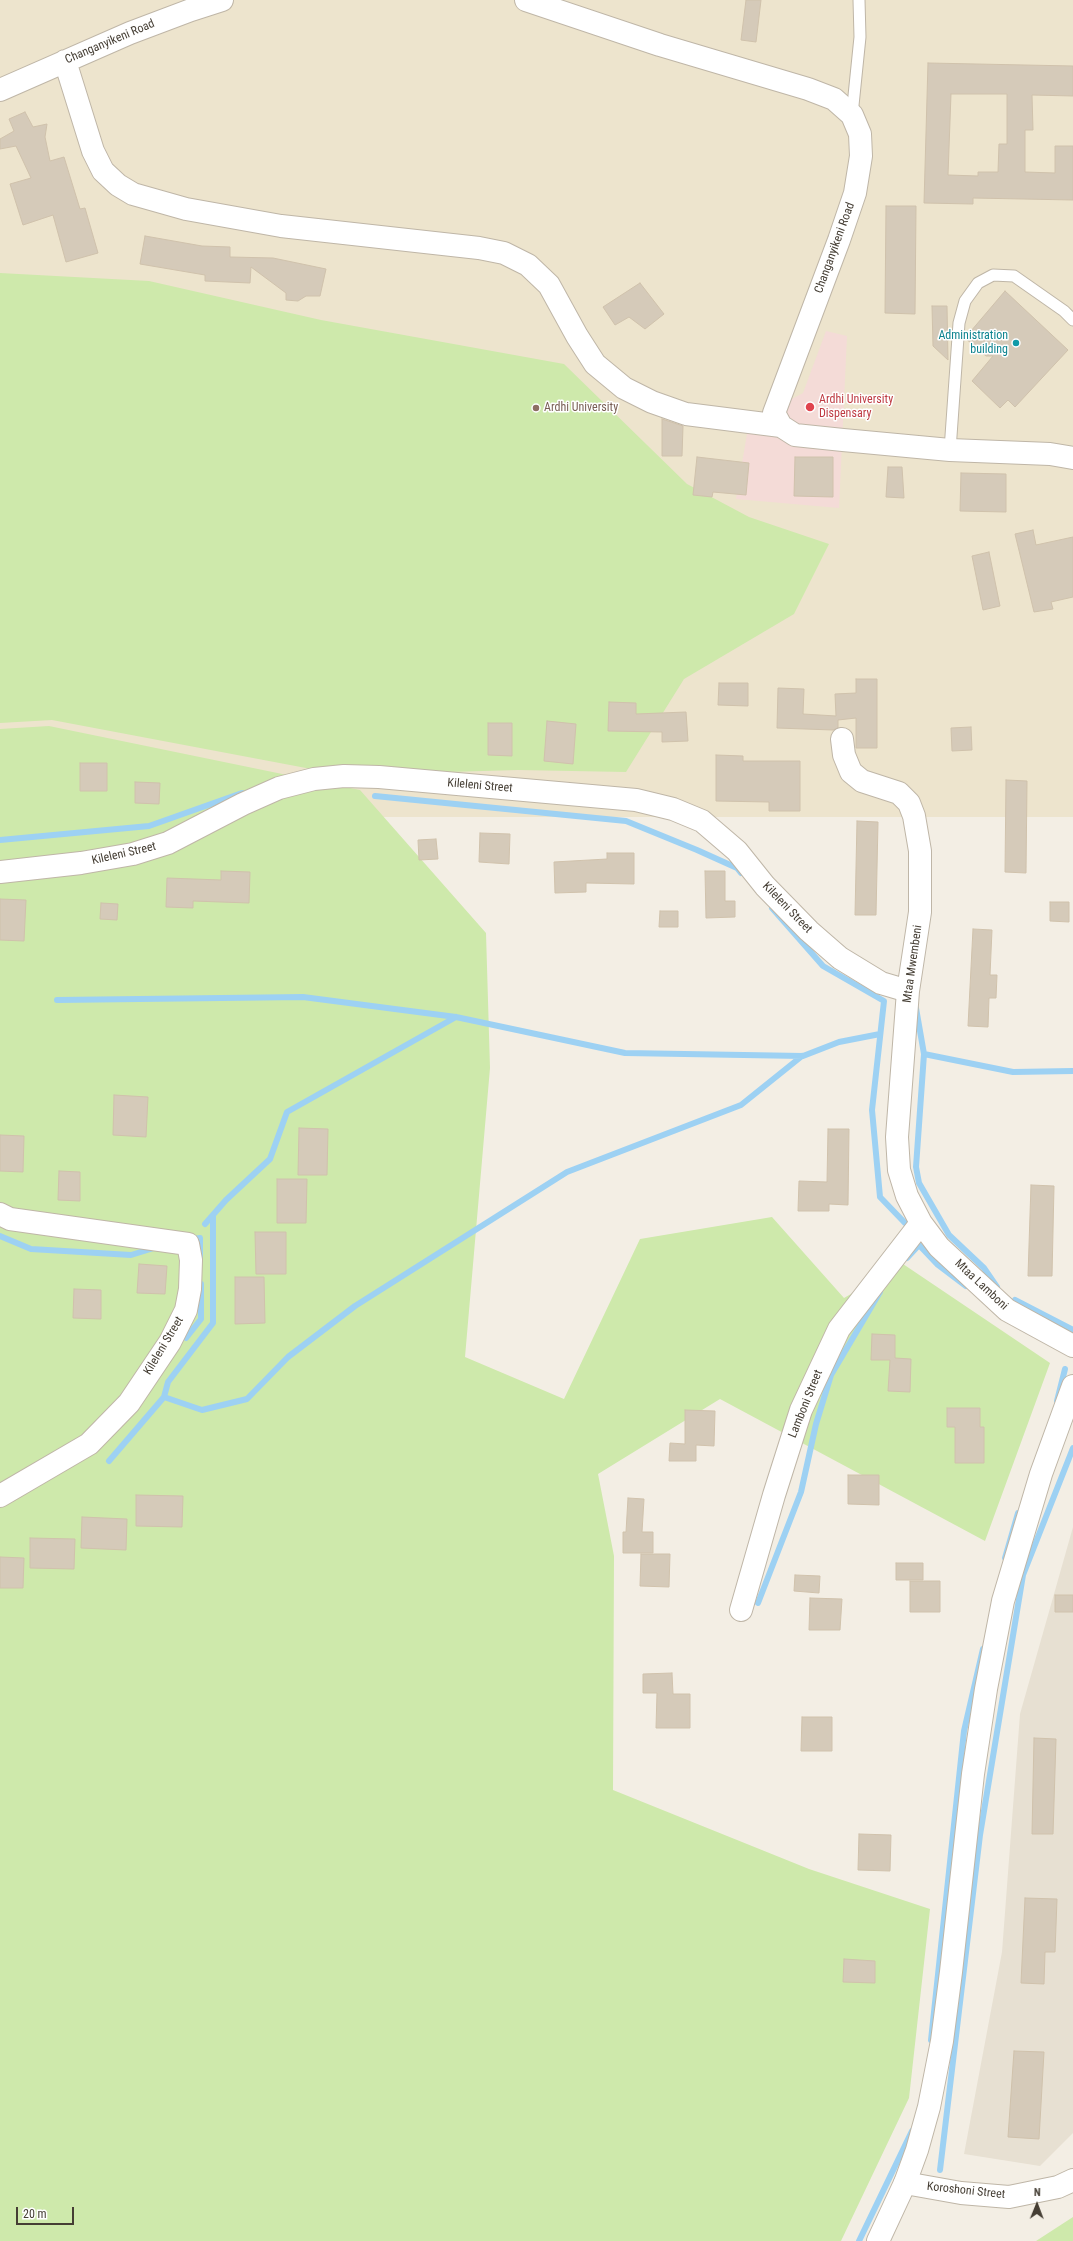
<!DOCTYPE html>
<style>
body{margin:0}
#map{position:relative;width:1073px;height:2241px;overflow:hidden;background:#f3eee4;font-family:"Roboto Condensed",sans-serif}
canvas{display:block}
.north{position:absolute;left:1017px;top:2185px;width:40px;height:40px;-webkit-text-stroke:3px #fff;paint-order:stroke;rotate:1deg;font-size:11px;font-weight:700;line-height:16px;text-align:center;color:#453e34}
.north::after{content:'';display:block;margin:auto;width:14px;height:18px;background:#453e34;clip-path:polygon(50% 0,100% 100%,50% 72%,0 100%)}
.scale{position:absolute;left:16px;top:2207px;width:58px;height:18px;box-sizing:border-box;border:2px solid #453e34;border-top:0;padding-left:5px;font-size:12px;line-height:14px;white-space:nowrap;color:#453e34;-webkit-text-stroke:3px #fff;paint-order:stroke}
</style>
<div id="map">
<canvas width="1073" height="2241"></canvas>
<div class="north">N</div>
<div class="scale">20 m</div>
</div>
<script>
const context = document.querySelector('canvas').getContext('2d');
context.lineJoin = 'round';
function paint(path, color) { context.fillStyle = color; context.fill(path, 'evenodd'); }
const toPath = rows => new Path2D(rows.map(r => 'M' + r).join(''));
function stroke(path, color, width, dash) { context.strokeStyle = color; context.lineWidth = width; context.lineCap = dash ? 'butt' : 'round'; context.setLineDash(dash || []); context.stroke(path); }
function drawText(font, color, halo, rows, align = 'center') {
  context.font = font + ' "Roboto Condensed",sans-serif'; context.lineWidth = 3; context.setLineDash([]); context.textBaseline = 'middle'; context.strokeStyle = halo; context.fillStyle = color; for (const [text, x, y, turn = 0] of rows) {
    context.save(); context.translate(x, y); context.rotate((+turn || 0) * Math.PI / 180); context.textAlign = isNaN(turn) ? turn : align; if (halo) context.strokeText(text, 0, 0); context.fillText(text, 0, 0); context.restore();
  }
}
paint(toPath([
 [1073,1527,1073,2133,1040,2166,964,2154,1002,1952,1020,1714]
]), '#e7e0d2');
paint(toPath([
 [0,0,1073,0,1073,817,0,817]
]), '#ede4cd');
paint(toPath([
 [826,331,847,336,839,508,736,499,749,422,803,393]
]), '#f4dbd7');
paint(toPath([
 [0,273,149,281,321,320,564,364,687,484,749,517,829,544,794,614,684,679,626,772,518,770,343,775,52,720,0,723],
 [49,726,360,790,486,933,490,1068,465,1357,564,1399,640,1239,772,1217,844,1298,903,1264,1050,1363,985,1541,720,1399,598,1474,614,1556,613,1790,809,1869,930,1909,909,2098,841,2241,0,2241,0,729],
 [1073,2217,1073,2241,1036,2241]
]), '#cee9ab');
stroke(toPath([
 [375,796,626,821,697,850,737,868,741,873],
 [0,840,149,826,242,793],
 [772,908,823,966,884,1001,872,1110,880,1197,905,1223],
 [57,1000,303,997,456,1017,625,1053,803,1056,839,1042,880,1034],
 [916,1008,924,1054,916,1167,919,1183,949,1235,984,1268,997,1287],
 [924,1054,1013,1072,1073,1071],
 [205,1224,226,1200,270,1159,287,1112,456,1017],
 [0,1236,31,1249,131,1255,157,1247],
 [189,1240,200,1238,200,1257],
 [907,1258,919,1245,937,1264,966,1286],
 [1015,1300,1073,1330],
 [186,1338,201,1319,201,1284],
 [164,1397,202,1410,247,1399,288,1357,355,1306,567,1172,741,1105,802,1056],
 [1057,1401,1065,1369],
 [109,1461,164,1397,168,1382,213,1323,213,1216],
 [1005,1558,1018,1513],
 [758,1603,801,1492,816,1424,831,1375,880,1292],
 [931,2040,964,1731,983,1649],
 [940,2170,980,1835,1023,1575,1073,1448],
 [859,2241,912,2131]
]), '#9dd1f3', 6);
const building = toPath([
 [746,0,761,0,756,42,741,40,746,0],
 [928,63,1073,66,1073,96,1032,95,1033,130,1025,130,1025,172,1055,173,1055,146,1073,146,1073,200,973,198,973,204,924,203,928,63],
 [951,94,1007,94,1007,144,999,144,998,172,978,172,978,176,948,175,951,94],
 [25,112,33,127,47,124,45,137,50,161,64,157,80,209,85,208,98,253,66,262,53,215,23,225,10,184,31,178,16,146,0,149,0,139,14,131,9,119,25,112],
 [886,206,916,206,915,314,885,313,886,206],
 [145,236,202,246,230,247,230,257,273,258,326,269,320,296,306,296,298,301,286,300,286,293,251,267,250,283,205,281,205,275,140,264,145,236],
 [640,283,664,314,645,329,629,317,615,325,603,307,640,283],
 [1005,291,1068,350,1015,407,1008,400,1000,408,972,381,993,356,986,356,965,338,1005,291],
 [932,306,947,306,948,360,933,346,932,306],
 [662,419,683,426,682,456,662,456,662,419],
 [697,457,749,463,746,495,713,492,712,497,693,495,697,457],
 [795,457,833,457,833,497,794,496,795,457],
 [888,467,902,467,904,498,886,497,888,467],
 [961,473,1006,474,1006,512,960,511,961,473],
 [1033,530,1036,545,1073,537,1073,597,1051,602,1053,609,1034,612,1015,534,1033,530],
 [989,552,1000,606,983,610,972,556,989,552],
 [856,679,877,679,877,748,856,748,856,718,838,720,838,728,833,730,777,728,778,688,804,689,803,714,836,716,835,694,856,693,856,679],
 [719,683,748,683,748,706,718,705,719,683],
 [609,702,636,703,636,714,686,712,688,741,662,742,662,732,608,731,609,702],
 [547,721,576,724,573,764,544,761,547,721],
 [488,723,512,723,512,756,488,755,488,723],
 [971,727,972,750,952,751,951,728,971,727],
 [716,755,743,756,743,761,800,761,800,811,769,811,769,802,716,801,716,755],
 [80,763,107,763,107,791,80,791,80,763],
 [1006,780,1027,781,1026,873,1005,872,1006,780],
 [135,782,160,783,159,804,135,803,135,782],
 [857,821,878,822,876,915,855,915,857,821],
 [480,833,510,834,509,864,479,862,480,833],
 [436,839,438,859,419,860,418,840,436,839],
 [607,853,634,853,634,884,586,883,586,892,555,893,554,862,607,859,607,853],
 [221,871,250,872,249,903,193,901,193,908,166,907,167,878,221,880,221,871],
 [705,871,725,871,725,901,735,901,735,917,706,918,705,871],
 [0,899,26,900,24,941,0,940,0,899],
 [1050,902,1069,902,1069,922,1050,921,1050,902],
 [101,903,118,904,117,920,100,919,101,903],
 [660,911,678,911,678,927,659,927,660,911],
 [973,929,992,930,990,975,997,975,996,998,989,998,988,1027,968,1026,973,929],
 [114,1095,148,1097,146,1137,113,1135,114,1095],
 [299,1128,328,1129,327,1175,298,1175,299,1128],
 [828,1129,849,1129,848,1205,829,1204,829,1211,798,1211,799,1181,827,1182,828,1129],
 [0,1135,24,1136,23,1172,0,1171,0,1135],
 [59,1171,80,1172,80,1201,58,1200,59,1171],
 [277,1179,307,1179,306,1223,277,1223,277,1179],
 [1031,1185,1054,1186,1052,1276,1028,1276,1031,1185],
 [255,1232,286,1232,286,1274,256,1274,255,1232],
 [139,1264,167,1266,165,1294,137,1293,139,1264],
 [235,1277,264,1277,265,1323,235,1324,235,1277],
 [74,1289,101,1290,101,1319,73,1318,74,1289],
 [872,1334,895,1335,895,1358,911,1359,910,1392,888,1391,890,1360,871,1360,872,1334],
 [947,1408,980,1408,980,1427,984,1427,984,1463,955,1463,955,1427,947,1427,947,1408],
 [685,1410,715,1411,714,1446,696,1445,696,1461,669,1461,670,1443,685,1444,685,1410],
 [848,1475,879,1475,879,1505,848,1504,848,1475],
 [136,1495,183,1496,182,1527,136,1526,136,1495],
 [628,1498,644,1499,642,1532,653,1532,653,1553,623,1553,623,1532,626,1532,628,1498],
 [82,1517,127,1519,126,1550,81,1548,82,1517],
 [30,1538,75,1539,74,1569,30,1568,30,1538],
 [641,1554,670,1554,669,1587,640,1586,641,1554],
 [0,1557,24,1558,23,1588,0,1588,0,1557],
 [896,1563,923,1563,923,1580,896,1580,896,1563],
 [795,1575,820,1576,819,1593,794,1591,795,1575],
 [910,1581,940,1581,940,1612,910,1612,910,1581],
 [1055,1595,1073,1595,1073,1612,1055,1612,1055,1595],
 [810,1598,842,1599,840,1630,809,1630,810,1598],
 [672,1673,673,1694,690,1694,690,1728,656,1728,657,1693,643,1693,643,1674,672,1673],
 [802,1717,832,1717,832,1751,801,1751,802,1717],
 [1034,1738,1056,1739,1053,1834,1032,1834,1034,1738],
 [859,1834,891,1835,890,1871,858,1870,859,1834],
 [1025,1898,1057,1899,1055,1952,1045,1952,1044,1984,1021,1983,1025,1898],
 [844,1959,875,1961,875,1983,843,1982,844,1959],
 [1014,2051,1044,2052,1039,2139,1008,2137,1014,2051]
]);
paint(building, '#d5cab9');
stroke(building, '#d0c2ac', 1);
const service = toPath([
 [852,115,860,37,859,0],
 [950,450,959,323,965,301,978,283,993,275,1014,276,1064,311,1073,320]
]);
const minor = toPath([
 [526,0,660,45,808,89,834,99,852,115,860,134,861,156,855,193,839,240,774,413,781,426,795,435,843,440,950,450,1050,454,1073,458],
 [65,61,93,151,103,171,118,185,133,194,186,209,281,226,479,248,504,253,528,265,549,285,577,336,595,364,624,388,652,402,686,414,781,426],
 [0,90,130,33,191,10,222,0],
 [842,739,844,755,851,772,862,781,899,793,909,803,914,816,920,851,920,912,908,991,897,1137,899,1170,907,1196,921,1223,939,1247,1007,1310,1073,1346],
 [0,872,81,863,133,854,168,843,243,804,279,788,314,779,344,776,379,777,636,800,673,809,702,821,737,851,765,886,809,931,840,958,881,983,908,991],
 [0,1214,10,1219,188,1244,191,1260,190,1289,186,1310,170,1342,129,1403,89,1444,0,1496],
 [741,1610,774,1495,801,1410,839,1329,921,1223],
 [905,2183,961,2193,1009,2197,1058,2187,1073,2180]
]);
const tertiary = toPath([
 [878,2241,905,2183,917,2150,929,2107,942,2041,951,1972,973,1774,986,1689,1003,1601,1041,1474,1073,1386]
]);
stroke(service, '#bfb6a7', 13);
stroke(minor, '#bfb6a7', 24);
stroke(tertiary, '#bfb6a7', 24);
stroke(service, '#fff', 11);
stroke(minor, '#fff', 22);
stroke(tertiary, '#fff', 22);
for (const [x, y, r, color] of [
 [1016,343,4,"#0f9aa8"],
 [810,407,5,"#e0444e"],
 [536,408,4,"#8d6e63"]
]) { const dot = new Path2D(); dot.arc(x, y, r, 0, 2 * Math.PI); context.fillStyle = color; context.fill(dot); stroke(dot, '#fff', 1.5); }
drawText('12px', '#453e34', '#fff', [
 ["Changanyikeni Road",110,42,-23],
 ["Changanyikeni Road",835,248,-70],
 ["Kileleni Street",480,786,5],
 ["Kileleni Street",124,854,-13],
 ["Kileleni Street",787,908,46],
 ["Mtaa Mwembeni",913,964,-82],
 ["Mtaa Lamboni",981,1285,43],
 ["Kileleni Street",164,1346,-59],
 ["Lamboni Street",806,1404,-68],
 ["Koroshoni Street",966,2191,6]
]);
drawText('12px', '#0d838f', '#fff', [
 ["Administration",1008,336],
 ["building",1008,350]
], 'right');
drawText('12px', '#be3a42', '#fff', [
 ["Ardhi University",819,400],
 ["Dispensary",819,414]
], 'left');
drawText('12px', '#785e54', '#fff', [
 ["Ardhi University",544,408]
], 'left');
</script>
